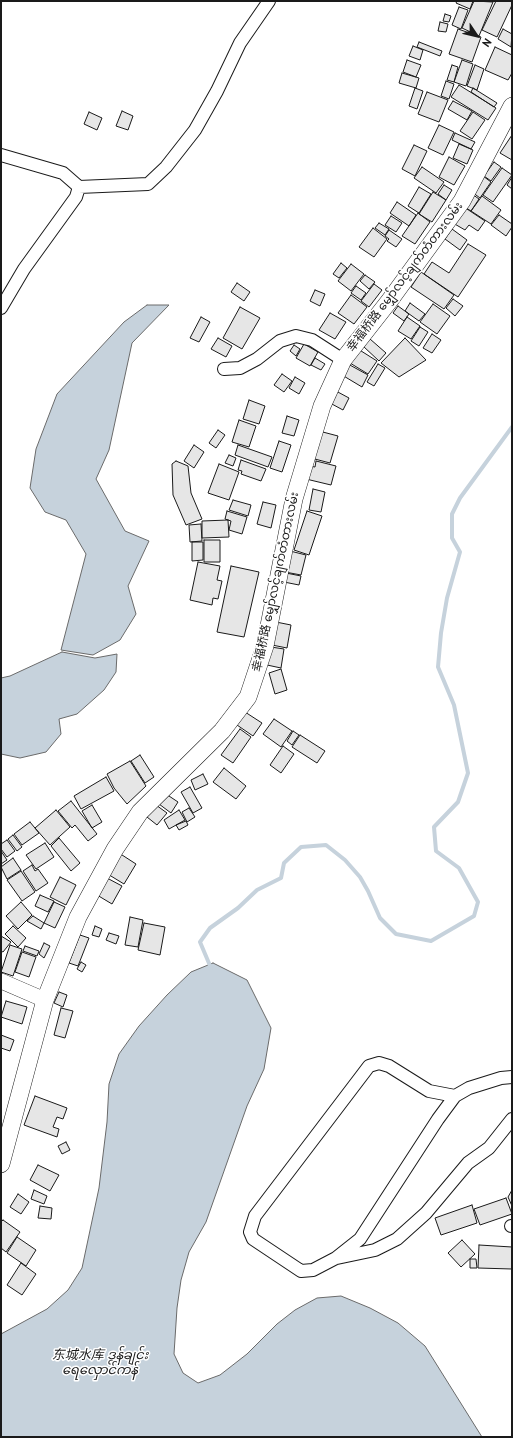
<!DOCTYPE html>
<meta charset="utf-8">
<style>
body{margin:0}
#map{position:relative;width:513px;height:1438px;overflow:hidden;background:#fff;font-family:"PT Sans",sans-serif}
canvas{display:block}
.frame{position:absolute;inset:0;border:2px solid #1a1a1a;pointer-events:none}
.north{position:absolute;left:457px;top:16px;width:40px;height:40px;-webkit-text-stroke:3px #fff;paint-order:stroke;rotate:125deg;font-size:11px;font-weight:700;line-height:16px;text-align:center;color:#1a1a1a}
.north::after{content:'';display:block;margin:auto;width:14px;height:18px;background:#1a1a1a;clip-path:polygon(50% 0,100% 100%,50% 72%,0 100%)}
</style>
<div id="map">
<canvas width="513" height="1438"></canvas>
<div class="frame"></div>
<div class="north">N</div>
</div>
<script>
const context = document.querySelector('canvas').getContext('2d');
context.lineJoin = 'round';
function paint(path, color) { context.fillStyle = color; context.fill(path, 'evenodd'); }
const toPath = rows => new Path2D(rows.map(r => 'M' + r).join(''));
function stroke(path, color, width, dash) { context.strokeStyle = color; context.lineWidth = width; context.lineCap = dash ? 'butt' : 'round'; context.setLineDash(dash || []); context.stroke(path); }
function drawText(font, color, halo, rows, align = 'center') {
  context.font = font + ' "PT Sans","Noto Sans SC","Noto Sans Myanmar",sans-serif'; context.lineWidth = 3; context.setLineDash([]); context.textBaseline = 'middle'; context.strokeStyle = halo; context.fillStyle = color; for (const [text, x, y, turn = 0] of rows) {
    context.save(); context.translate(x, y); context.rotate((+turn || 0) * Math.PI / 180); context.textAlign = isNaN(turn) ? turn : align; if (halo) context.strokeText(text, 0, 0); context.fillText(text, 0, 0); context.restore();
  }
}
const water = toPath([
 [147,305,169,305,132,343,109,450,96,479,125,531,149,541,128,586,136,614,120,640,93,655,61,650,86,554,66,520,45,512,30,488,36,449,57,394,124,322,147,305],
 [62,652,95,658,117,654,116,672,104,690,77,714,59,719,61,734,46,752,20,758,1,754,1,678,10,676,62,652],
 [213,963,247,980,271,1028,264,1069,247,1106,206,1222,189,1252,181,1280,177,1308,174,1354,183,1373,198,1383,220,1375,247,1354,277,1324,295,1310,317,1298,341,1296,370,1308,398,1323,425,1346,482,1437,1,1437,1,1334,47,1309,68,1290,82,1268,99,1188,107,1122,109,1084,119,1054,139,1026,167,995,191,972,213,963]
]);
paint(water, '#c6d2dc');
stroke(water, '#6a6a6a', 1);
stroke(toPath([
 [211,968,200,942,210,928,238,908,257,890,281,878,284,863,301,847,326,845,345,860,360,877,368,891,380,918,396,934,431,941,474,916,478,902,459,868,436,851,434,827,458,802,468,773,454,705,438,667,441,633,447,598,460,552,452,538,452,514,460,498,512,427]
]), '#c6d2dc', 4);
const building = toPath([
 [457,1,473,1,470,9,456,3,457,1],
 [474,1,493,2,479,36,462,28,474,1],
 [496,1,512,1,512,5,497,37,482,30,496,1],
 [459,7,468,10,461,29,452,25,459,7],
 [445,14,451,16,449,22,443,21,445,14],
 [440,22,448,24,446,32,438,31,440,22],
 [458,29,481,37,472,62,449,54,458,29],
 [503,29,512,34,511,47,498,39,503,29],
 [419,42,442,51,440,56,417,47,419,42],
 [413,46,423,50,420,60,409,56,413,46],
 [495,47,512,55,512,73,508,80,485,70,495,47],
 [407,60,421,65,416,77,403,72,407,60],
 [462,60,473,64,466,86,454,82,462,60],
 [452,65,458,67,454,82,447,80,452,65],
 [475,65,484,69,477,90,467,86,475,65],
 [402,73,419,78,416,88,399,83,402,73],
 [446,81,454,84,449,99,441,96,446,81],
 [459,85,496,108,488,120,451,97,459,85],
 [415,88,423,91,417,109,409,106,415,88],
 [473,88,497,103,494,107,471,92,473,88],
 [427,92,448,100,439,122,418,114,427,92],
 [453,101,472,111,467,120,448,109,453,101],
 [122,111,133,116,128,130,116,126,122,111],
 [89,112,102,118,97,130,84,124,89,112],
 [473,112,485,120,472,139,460,131,473,112],
 [439,125,454,132,443,155,428,148,439,125],
 [455,133,475,142,471,149,452,140,455,133],
 [512,135,512,160,500,153,512,135],
 [459,144,473,150,467,164,453,158,459,144],
 [414,145,427,151,415,176,402,169,414,145],
 [449,157,465,166,454,185,439,177,449,157],
 [494,162,501,167,491,181,484,176,494,162],
 [422,167,444,182,436,193,414,178,422,167],
 [502,168,512,175,493,202,483,195,502,168],
 [483,176,491,182,480,198,472,192,483,176],
 [512,177,512,189,507,185,512,177],
 [444,185,452,190,446,200,438,194,444,185],
 [419,187,431,194,419,213,408,206,419,187],
 [433,192,446,200,432,222,419,214,433,192],
 [472,194,479,199,471,211,463,206,472,194],
 [482,196,501,210,491,224,471,211,482,196],
 [397,202,416,215,409,226,390,213,397,202],
 [464,207,485,221,478,231,469,225,465,230,453,223,464,207],
 [418,213,430,222,415,244,402,236,418,213],
 [499,215,512,224,512,227,506,236,491,225,499,215],
 [391,216,402,223,396,232,385,225,391,216],
 [379,223,389,229,385,235,375,228,379,223],
 [373,228,387,239,374,257,359,247,373,228],
 [452,229,467,240,460,250,445,239,452,229],
 [389,230,402,239,396,247,387,241,389,239,385,236,389,230],
 [468,244,486,255,458,297,424,274,432,262,449,273,468,244],
 [341,263,347,268,339,278,333,274,341,263],
 [351,264,364,274,351,291,338,281,351,264],
 [421,272,454,295,444,309,411,287,421,272],
 [365,275,375,282,369,289,360,281,365,275],
 [237,283,250,292,244,301,231,292,237,283],
 [374,284,382,290,369,307,361,301,374,284],
 [356,286,366,293,361,300,351,293,356,286],
 [315,290,325,294,320,306,310,301,315,290],
 [351,295,367,307,354,324,338,313,351,295],
 [453,299,463,306,455,316,446,308,453,299],
 [410,303,425,314,419,321,405,311,410,303],
 [433,304,450,316,437,334,420,322,433,304],
 [398,306,409,314,404,321,393,313,398,306],
 [240,307,260,318,242,349,223,338,240,307],
 [330,313,346,322,335,339,319,330,330,313],
 [201,317,210,322,199,342,190,338,201,317],
 [407,317,420,326,411,339,398,331,407,317],
 [420,327,428,332,419,346,411,341,420,327],
 [432,334,441,340,432,353,423,348,432,334],
 [218,338,232,346,226,357,211,349,218,338],
 [405,338,426,360,399,377,381,363,405,338],
 [370,339,386,353,379,361,363,346,370,339],
 [304,344,318,352,310,366,296,358,304,344],
 [294,345,300,349,296,356,290,351,294,345],
 [358,349,377,361,368,374,350,363,358,349],
 [315,358,325,364,321,370,311,365,315,358],
 [348,364,368,375,362,387,342,375,348,364],
 [378,364,385,368,374,386,367,382,378,364],
 [282,374,292,381,284,392,274,385,282,374],
 [295,377,305,383,299,394,289,388,295,377],
 [336,391,349,398,343,410,330,403,336,391],
 [249,400,265,406,259,424,243,419,249,400],
 [287,416,299,420,294,436,282,433,287,416],
 [239,420,256,426,249,447,232,442,239,420],
 [218,430,225,435,216,448,209,443,218,430],
 [319,431,338,436,330,463,311,458,319,431],
 [279,441,291,445,282,472,270,468,279,441],
 [194,445,204,452,194,468,184,461,194,445],
 [238,445,272,457,268,467,235,455,238,445],
 [229,455,236,458,233,466,225,463,229,455],
 [241,460,266,469,261,481,241,474,242,471,238,470,241,460],
 [176,461,188,466,191,493,202,519,186,525,173,495,172,464,176,461],
 [316,461,336,466,331,485,306,479,309,466,315,467,316,461],
 [219,464,239,472,229,500,208,493,219,464],
 [313,489,325,492,321,512,309,510,313,489],
 [233,500,251,505,248,516,229,510,233,500],
 [263,502,276,505,271,528,257,524,263,502],
 [227,511,247,517,242,534,229,530,231,521,225,519,227,511],
 [307,511,322,516,309,555,294,550,307,511],
 [228,520,229,537,202,538,202,521,228,520],
 [201,524,202,541,190,542,189,525,201,524],
 [204,540,220,540,220,562,204,562,204,540],
 [192,542,203,542,203,560,192,561,192,542],
 [290,551,306,555,301,575,285,572,290,551],
 [198,562,220,566,217,580,222,581,218,599,213,598,212,605,190,600,198,562],
 [231,566,259,572,244,637,217,632,231,566],
 [286,573,301,576,299,585,284,582,286,573],
 [276,622,291,625,287,648,272,645,276,622],
 [271,647,284,649,281,668,267,665,271,647],
 [281,669,287,690,275,694,269,673,281,669],
 [245,712,262,723,253,736,237,725,245,712],
 [274,719,292,731,281,747,263,734,274,719],
 [240,729,251,737,233,763,221,755,240,729],
 [293,731,299,735,292,745,287,741,293,731],
 [300,735,325,751,317,763,292,747,300,735],
 [283,746,294,754,281,773,270,765,283,746],
 [140,755,154,777,145,783,131,761,140,755],
 [130,761,146,786,127,804,114,788,107,774,130,761],
 [224,768,246,786,236,799,213,782,224,768],
 [203,774,208,784,195,790,191,780,203,774],
 [106,777,114,791,81,809,74,796,106,777],
 [190,787,202,808,193,813,181,792,190,787],
 [166,794,178,802,171,813,159,804,166,794],
 [71,801,97,834,88,841,75,825,72,828,58,811,71,801],
 [92,805,102,822,92,828,82,811,92,805],
 [156,805,167,813,157,825,147,817,156,805],
 [189,808,195,817,187,822,182,812,189,808],
 [56,810,70,827,50,845,35,828,56,810],
 [179,810,185,820,169,829,164,820,179,810],
 [186,821,188,825,179,830,176,825,186,821],
 [30,822,39,833,22,845,14,834,30,822],
 [13,835,22,847,17,851,8,839,13,835],
 [59,838,80,863,71,871,51,846,59,838],
 [7,840,15,851,7,857,1,849,1,844,7,840],
 [45,843,54,857,36,869,26,855,45,843],
 [1,851,7,860,1,864,1,851],
 [119,853,136,864,124,884,106,873,119,853],
 [13,858,21,870,7,879,1,867,13,858],
 [32,865,35,871,38,869,48,883,36,891,23,871,32,865],
 [21,871,35,892,22,901,7,880,21,871],
 [60,877,76,885,66,905,50,897,60,877],
 [107,878,122,886,112,904,97,895,107,878],
 [40,895,54,901,48,912,35,906,40,895],
 [21,902,32,915,18,929,6,916,21,902],
 [54,902,65,907,55,928,44,923,54,902],
 [33,916,44,923,41,929,27,921,33,916],
 [130,917,143,920,138,947,125,945,130,917],
 [144,923,165,927,160,955,138,950,144,923],
 [13,926,26,938,18,947,5,934,13,926],
 [95,926,102,929,99,937,92,935,95,926],
 [109,933,119,936,116,944,106,940,109,933],
 [80,935,89,938,78,966,69,963,80,935],
 [1,936,11,942,3,952,1,951,1,936],
 [44,943,50,946,44,958,39,954,44,943],
 [10,945,22,949,13,976,1,972,10,945],
 [25,946,39,951,37,956,23,951,25,946],
 [22,952,36,957,29,977,15,972,22,952],
 [81,962,86,965,82,972,77,969,81,962],
 [59,992,67,995,63,1007,54,1003,59,992],
 [6,1001,27,1007,22,1024,1,1017,6,1001],
 [61,1008,73,1011,65,1038,54,1035,61,1008],
 [1,1035,14,1040,10,1051,1,1048,1,1035],
 [35,1096,67,1108,63,1119,57,1117,53,1127,59,1129,57,1137,24,1125,35,1096],
 [66,1142,70,1150,62,1154,58,1146,66,1142],
 [38,1165,59,1175,50,1191,30,1180,38,1165],
 [34,1190,47,1196,44,1204,31,1199,34,1190],
 [512,1190,512,1206,508,1197,512,1190],
 [18,1194,29,1202,21,1214,10,1207,18,1194],
 [506,1198,512,1214,480,1225,474,1209,506,1198],
 [472,1205,477,1223,441,1235,435,1218,472,1205],
 [40,1206,52,1208,51,1219,38,1218,40,1206],
 [3,1220,20,1232,6,1252,1,1248,1,1222,3,1220],
 [17,1237,36,1250,26,1266,7,1253,17,1237],
 [462,1240,475,1254,461,1267,448,1253,462,1240],
 [479,1245,512,1247,512,1269,478,1268,479,1245],
 [470,1259,476,1259,477,1268,470,1268,470,1259],
 [21,1263,36,1274,22,1295,7,1285,21,1263]
]);
paint(building, '#e6e6e6');
stroke(building, '#1a1a1a', 1);
const minor = toPath([
 [1,155,63,173,79,187,76,197,24,269,1,308],
 [79,187,148,184,166,167,195,130,217,91,240,43,269,1],
 [224,369,240,368,257,359,280,341,296,336,312,340,343,360],
 [455,1096,429,1091,389,1066,379,1063,369,1066,255,1216,250,1232,253,1239,301,1271,313,1270,336,1258,360,1239,438,1119,455,1096,469,1088,501,1078,512,1077],
 [511,1226,512,1226],
 [337,1258,375,1250,397,1239,426,1213,468,1163,489,1148,512,1119]
]);
const tertiary = toPath([
 [1,981,45,1000]
]);
const secondary = toPath([
 [1,1164,45,1000,78,917,115,849,140,812,222,731,248,697,265,646,294,499,322,406,343,360,390,300,462,201,512,106]
]);
stroke(minor, '#1a1a1a', 14);
stroke(tertiary, '#1a1a1a', 16);
stroke(secondary, '#1a1a1a', 18);
stroke(minor, '#fff', 12);
stroke(tertiary, '#fff', 15);
stroke(secondary, '#fff', 17);
drawText('12px', '#1a1a1a', '#fff', [
 ["幸福桥路 မျှော်လင့်ချက်တံတားလမ်း",405,277,-53],
 ["幸福桥路 မျှော်လင့်ချက်တံတားလမ်း",276,582,-78]
]);
drawText('italic 13px', '#1a1a1a', '#fff', [
 ["东城水库 ဒွန်ချင်း",100,1355],
 ["ရေလှောင်ကန်",100,1370]
]);
</script>
